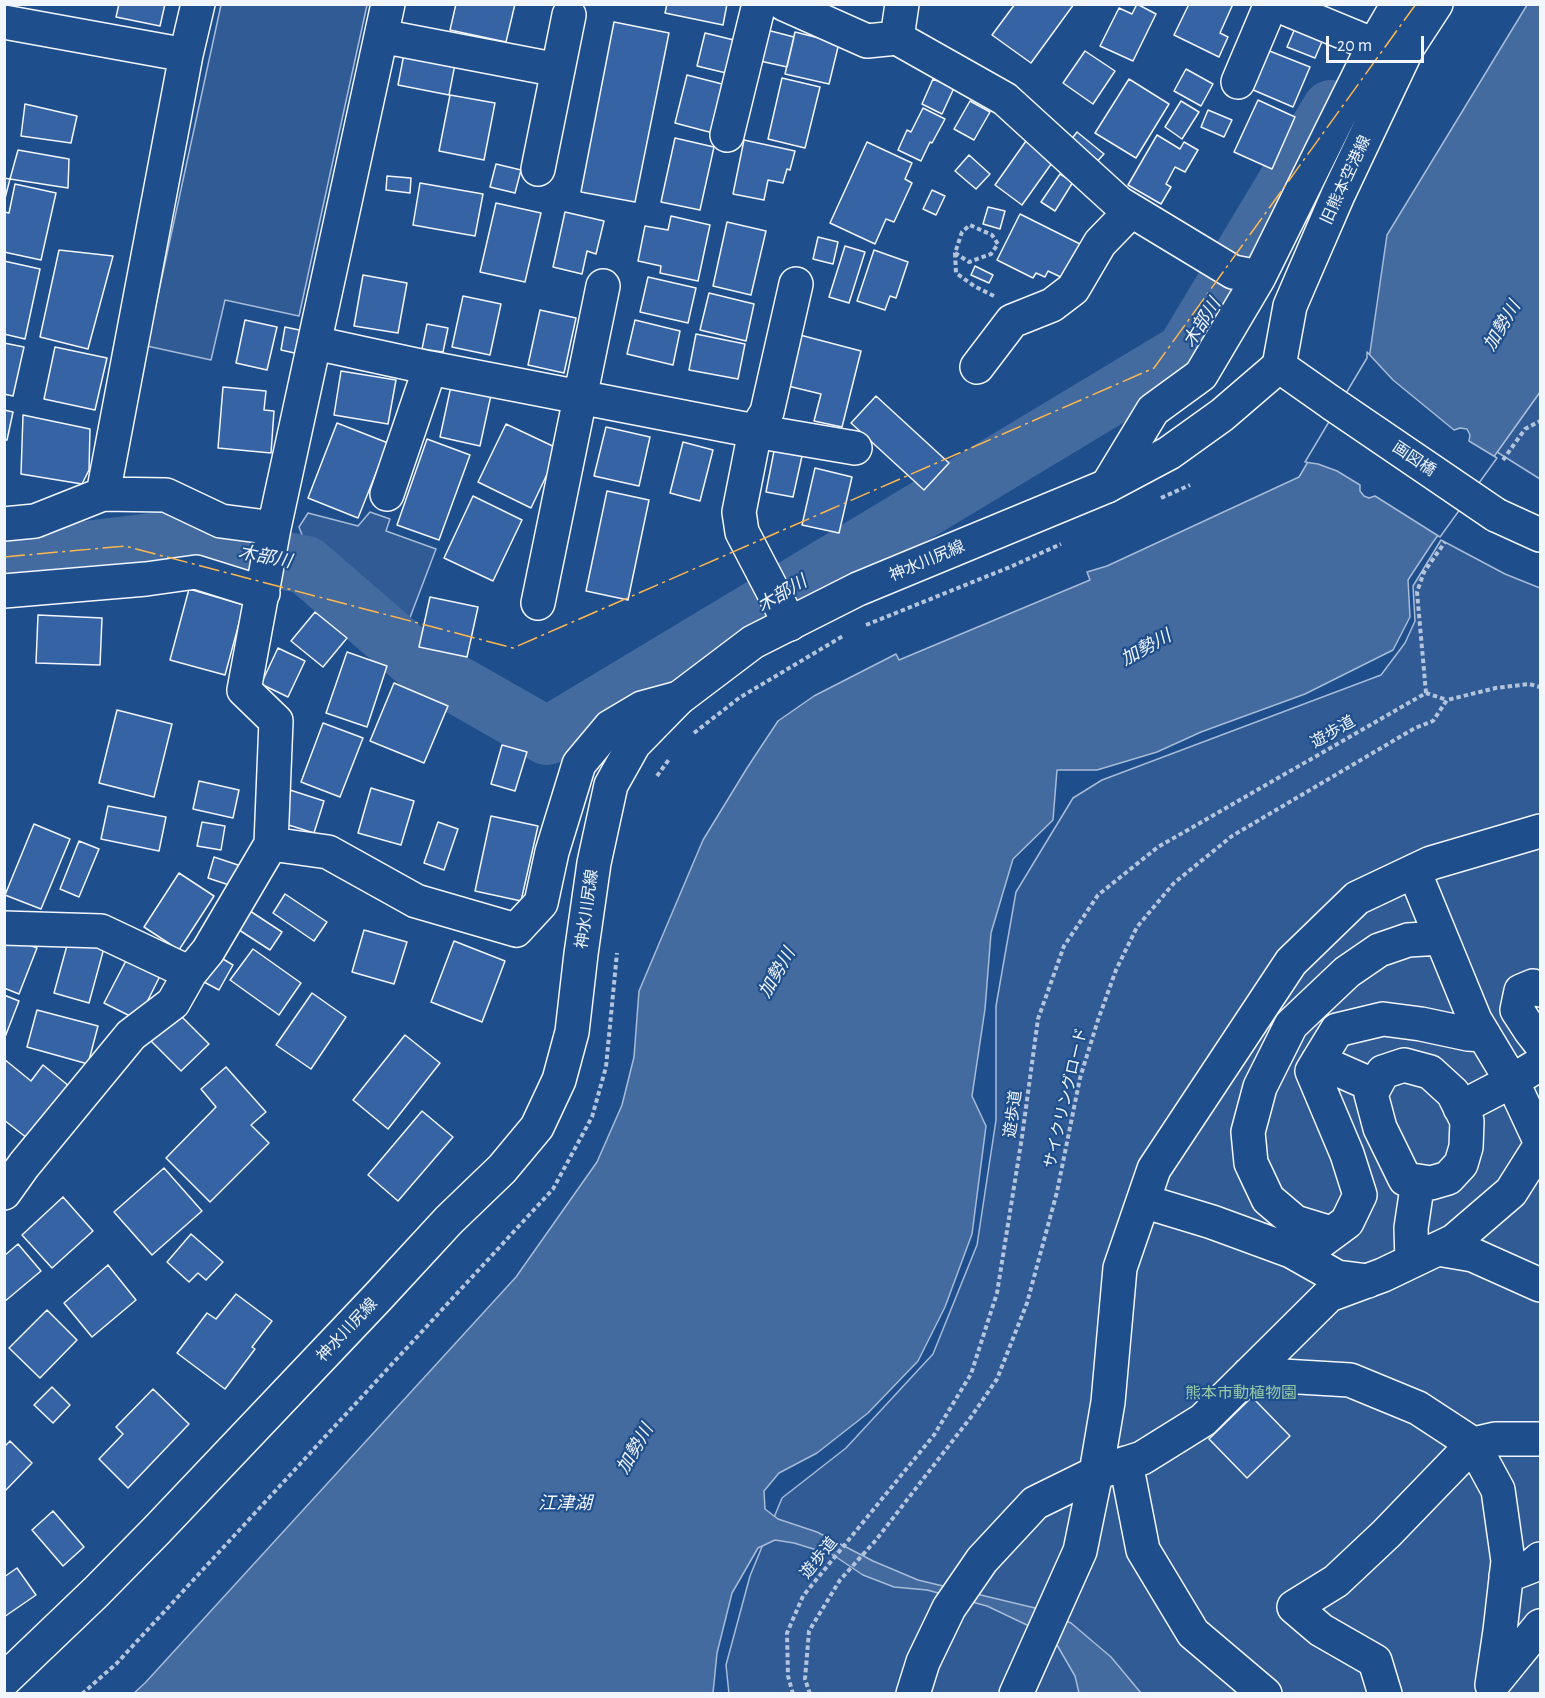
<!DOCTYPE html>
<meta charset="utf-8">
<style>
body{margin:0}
#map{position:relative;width:1545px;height:1698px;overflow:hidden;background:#1f4e8c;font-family:"Alegreya Sans",sans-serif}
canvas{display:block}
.frame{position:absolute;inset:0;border:6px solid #f2f6ff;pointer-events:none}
.scale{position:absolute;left:1326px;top:36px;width:98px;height:27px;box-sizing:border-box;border:3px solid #f2f6ff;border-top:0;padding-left:8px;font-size:18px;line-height:21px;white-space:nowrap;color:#f2f6ff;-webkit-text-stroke:4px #1f4e8c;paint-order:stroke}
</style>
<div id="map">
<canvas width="1545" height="1698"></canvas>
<div class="frame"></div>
<div class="scale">20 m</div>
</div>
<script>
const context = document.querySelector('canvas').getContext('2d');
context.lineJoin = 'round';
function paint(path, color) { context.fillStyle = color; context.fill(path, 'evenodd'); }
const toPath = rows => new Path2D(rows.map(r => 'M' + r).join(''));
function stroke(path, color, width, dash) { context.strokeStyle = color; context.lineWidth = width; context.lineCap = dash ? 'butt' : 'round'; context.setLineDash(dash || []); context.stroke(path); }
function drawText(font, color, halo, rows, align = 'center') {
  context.font = font + ' "Alegreya Sans","Noto Sans JP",sans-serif'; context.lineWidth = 4.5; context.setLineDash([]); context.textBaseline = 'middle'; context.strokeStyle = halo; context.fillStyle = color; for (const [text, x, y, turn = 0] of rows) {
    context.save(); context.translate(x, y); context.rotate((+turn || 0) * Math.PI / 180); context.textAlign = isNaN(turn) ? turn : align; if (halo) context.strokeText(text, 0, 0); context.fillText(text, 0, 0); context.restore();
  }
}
const built = toPath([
 [221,5,367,5,299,316,225,300,211,360,147,346,221,5],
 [1540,392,1540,479,1497,452,1540,392],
 [370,512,390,519,386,531,436,549,403,636,310,556,299,527,308,513,358,526,370,512],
 [1441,540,1505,574,1540,588,1540,1693,729,1694,726,1665,750,1576,782,1498,846,1448,933,1354,977,1245,996,1120,996,1006,1016,892,1073,798,1102,780,1381,675,1405,643,1415,621,1413,586,1441,540]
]);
paint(built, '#305b95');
stroke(built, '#a8bbd7', 1.5);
const water = toPath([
 [1527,5,1540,5,1540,392,1431,545,1408,580,1410,617,1393,650,1305,694,1201,732,1157,752,1097,770,1057,770,1053,820,1013,859,991,933,985,1009,972,1096,986,1126,972,1234,945,1307,918,1361,868,1413,817,1453,779,1473,764,1491,765,1509,778,1519,817,1532,873,1561,918,1580,1035,1608,1071,1623,1111,1657,1141,1693,1079,1693,1075,1676,1057,1645,1029,1626,987,1606,927,1590,894,1587,863,1575,833,1555,794,1543,775,1540,758,1548,732,1593,717,1653,713,1693,133,1694,145,1683,516,1277,597,1162,622,1105,634,1057,639,991,703,840,747,768,778,721,814,696,896,654,899,660,1090,580,1087,572,1107,566,1299,477,1369,359,1387,235,1527,5]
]);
paint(water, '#446ba0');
stroke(water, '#a8bbd7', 1.5);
const pier = toPath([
 [1367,352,1393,380,1454,430,1460,428,1467,429,1470,435,1469,441,1497,458,1440,537,1375,496,1369,498,1364,496,1360,491,1360,485,1337,471,1318,464,1305,462,1367,358,1367,352]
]);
paint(pier, '#1f4e8c');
stroke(pier, '#a8bbd7', 1.5);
stroke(toPath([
 [4,560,176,539,306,565,419,663,547,736,1185,352,1331,109]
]), '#446ba0', 58);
const building = toPath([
 [119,4,165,4,160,26,116,17,119,4],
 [456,4,515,4,506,42,450,30,456,4],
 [667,4,727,4,723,25,665,13,667,4],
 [1015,4,1074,4,1031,63,992,35,1015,4],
 [1137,4,1156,14,1133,61,1100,46,1119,8,1132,14,1137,4],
 [1189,4,1233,4,1220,33,1228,37,1219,57,1174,35,1189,4],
 [614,22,669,33,635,202,581,192,614,22],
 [1296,26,1324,37,1315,58,1287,47,1296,26],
 [767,30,794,37,787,67,760,61,767,30],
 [795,32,839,43,829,84,785,74,795,32],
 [705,33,734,40,726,73,697,66,705,33],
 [405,49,456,59,449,95,398,85,405,49],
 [1267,50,1310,67,1293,107,1251,89,1267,50],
 [1085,51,1115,71,1093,104,1063,83,1085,51],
 [1186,69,1213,84,1201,106,1174,91,1186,69],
 [687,75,726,85,713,133,675,123,687,75],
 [782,78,820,87,805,148,768,139,782,78],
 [933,79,954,88,942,114,922,104,933,79],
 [1129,79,1169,104,1136,158,1095,133,1129,79],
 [450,95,495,103,484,160,439,151,450,95],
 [1258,100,1295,117,1272,169,1234,152,1258,100],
 [970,101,990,112,974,140,954,129,970,101],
 [1181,101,1199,112,1182,139,1165,127,1181,101],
 [25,104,77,116,71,143,21,136,25,104],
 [923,108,945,119,932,143,930,142,921,161,898,150,907,130,911,132,923,108],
 [1208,110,1232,120,1224,137,1201,127,1208,110],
 [1077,132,1104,154,1092,167,1067,145,1077,132],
 [1157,135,1180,149,1184,142,1198,150,1185,172,1175,167,1166,184,1171,187,1161,204,1128,185,1157,135],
 [675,138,714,147,700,210,661,202,675,138],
 [744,140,795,151,790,170,787,169,783,183,768,180,764,200,733,194,744,140],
 [1026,141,1054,160,1022,205,995,185,1026,141],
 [867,142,912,163,905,179,912,183,894,222,886,219,875,244,830,223,867,142],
 [18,150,69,159,68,188,10,179,18,150],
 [969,155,990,174,976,189,955,171,969,155],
 [496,164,521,170,515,193,490,187,496,164],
 [1060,174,1073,182,1055,211,1041,202,1060,174],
 [387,176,411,178,410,193,386,190,387,176],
 [4,178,10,179,4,202,4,178],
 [420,183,483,194,475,236,413,225,420,183],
 [15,184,56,193,41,260,4,252,4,212,9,213,15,184],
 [932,190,945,196,936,215,923,209,932,190],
 [496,203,541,213,525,282,480,272,496,203],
 [988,207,1005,211,1000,229,983,224,988,207],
 [565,212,604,221,596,254,587,251,582,274,553,267,565,212],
 [1020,214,1082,245,1065,279,1048,271,1045,277,1036,273,1033,278,997,260,1020,214],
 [671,216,710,225,698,281,660,273,661,266,638,261,645,226,668,230,671,216],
 [727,222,766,231,751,295,713,286,727,222],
 [818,237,838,242,833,264,813,259,818,237],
 [845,246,865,252,849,303,829,297,845,246],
 [59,250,113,256,88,349,40,337,59,250],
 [874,250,908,262,896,298,890,296,885,310,857,301,874,250],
 [4,261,40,269,25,339,4,334,4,261],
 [975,266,993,275,989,283,971,275,975,266],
 [363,275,407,283,398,333,354,326,363,275],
 [648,277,696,288,688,323,640,312,648,277],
 [709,293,754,304,746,341,700,330,709,293],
 [463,296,501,304,490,355,452,347,463,296],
 [540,310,576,318,564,373,528,365,540,310],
 [245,320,277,327,267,370,236,363,245,320],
 [635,320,680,331,673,365,627,354,635,320],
 [427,324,448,328,443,352,422,349,427,324],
 [285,327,304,331,299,354,281,350,285,327],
 [696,334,745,344,738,379,689,370,696,334],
 [800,335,861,351,842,427,814,421,821,394,788,386,800,335],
 [4,343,24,347,13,396,4,394,4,343],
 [55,347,107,358,95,410,44,399,55,347],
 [341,371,396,380,388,424,334,415,341,371],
 [451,386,491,395,480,446,440,437,451,386],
 [223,387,266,391,264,410,274,411,271,453,218,448,223,387],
 [876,396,949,463,924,490,851,423,876,396],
 [4,410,13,412,7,440,4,440,4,410],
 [23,415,90,429,89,470,82,484,21,474,23,415],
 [337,423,388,443,358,518,308,498,337,423],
 [506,424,559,449,531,508,478,482,506,424],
 [606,427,650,437,639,486,594,476,606,427],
 [427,439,470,455,439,540,397,525,427,439],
 [683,442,713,450,700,501,670,493,683,442],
 [774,451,802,456,793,497,766,492,774,451],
 [815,468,852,477,839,533,802,525,815,468],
 [607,491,649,500,628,600,586,591,607,491],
 [473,496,522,520,493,581,444,558,473,496],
 [189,589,244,605,225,675,170,660,189,589],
 [430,597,478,607,467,657,419,647,430,597],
 [315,612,347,638,323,667,291,641,315,612],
 [38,615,102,618,100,665,36,663,38,615],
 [278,648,305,661,288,697,261,684,278,648],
 [347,652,387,666,367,727,326,713,347,652],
 [394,683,448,706,424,763,370,741,394,683],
 [117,710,172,724,154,797,99,783,117,710],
 [323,723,363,738,340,797,301,782,323,723],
 [502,745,527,752,515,791,491,784,502,745],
 [199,781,239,790,233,818,193,809,199,781],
 [371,788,414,801,401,845,358,833,371,788],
 [290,790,324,801,314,833,279,822,290,790],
 [108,806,166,817,159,851,101,839,108,806],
 [491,816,538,826,521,901,475,891,491,816],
 [202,822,225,826,221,850,197,846,202,822],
 [438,822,458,829,444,870,424,863,438,822],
 [34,824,70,839,41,909,5,895,34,824],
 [79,841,99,849,79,897,60,889,79,841],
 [214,857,241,866,235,887,208,878,214,857],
 [179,873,214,896,179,950,144,927,179,873],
 [285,894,327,922,314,941,273,913,285,894],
 [247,909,282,932,270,950,236,928,247,909],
 [364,930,407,942,394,984,352,972,364,930],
 [8,937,37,948,19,994,4,988,4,945,8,937],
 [69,938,104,948,89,1003,54,993,69,938],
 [454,941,505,961,482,1022,431,1002,454,941],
 [253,949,301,983,279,1015,230,980,253,949],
 [130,953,163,970,138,1020,104,1003,130,953],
 [218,956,233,965,219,990,204,982,218,956],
 [312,993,346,1017,311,1069,276,1045,312,993],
 [4,995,19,1001,5,1037,4,1037,4,995],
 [37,1010,98,1026,88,1064,27,1047,37,1010],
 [178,1013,209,1044,181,1071,150,1040,178,1013],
 [405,1035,440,1063,388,1129,353,1100,405,1035],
 [4,1059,31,1081,43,1065,69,1086,27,1138,4,1120,4,1059],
 [226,1067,266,1112,251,1125,269,1143,210,1202,166,1158,216,1107,201,1089,226,1067],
 [422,1111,453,1137,398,1201,368,1175,422,1111],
 [164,1168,202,1211,152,1255,114,1212,164,1168],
 [63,1197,93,1231,52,1268,22,1235,63,1197],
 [191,1234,223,1262,206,1280,198,1273,189,1282,167,1262,191,1234],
 [18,1244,41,1271,4,1302,4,1256,18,1244],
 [108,1265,136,1300,92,1337,64,1303,108,1265],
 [236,1294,272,1321,252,1347,255,1349,225,1389,177,1353,207,1313,216,1319,236,1294],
 [47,1310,77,1340,40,1378,9,1348,47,1310],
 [52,1387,70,1405,53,1423,34,1405,52,1387],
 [153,1389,189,1424,128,1488,99,1459,123,1434,116,1427,153,1389],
 [1252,1397,1290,1436,1247,1478,1209,1439,1252,1397],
 [10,1441,32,1463,4,1492,4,1447,10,1441],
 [53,1511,84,1547,63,1566,32,1530,53,1511],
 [17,1568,36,1595,4,1617,4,1577,17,1568]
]);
paint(building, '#3563a3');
stroke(building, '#f2f6ff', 1.5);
const minor = toPath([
 [784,4,867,41,897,38,1005,99,1119,203,1233,272,1259,277,1374,45,1398,4],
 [1275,4,1374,45],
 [4,22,186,55],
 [381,36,558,70],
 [897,38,902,4],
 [1238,82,1271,4],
 [727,135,759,4],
 [538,169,569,15],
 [796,284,767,412,755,431,855,448],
 [315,343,430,368,755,431,739,512,742,532,790,624],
 [1279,366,1290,306,1299,285,1338,195,1408,47,1436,4],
 [977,367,1012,321,1052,305,1073,289,1100,243,1131,211],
 [1107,486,1153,410,1201,375,1259,277],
 [103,494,186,55,198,4],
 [387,494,430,368],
 [4,524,35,521,103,494,166,495,221,521,274,528],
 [4,591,146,579,196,572,263,593],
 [538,603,603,286],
 [271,844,328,852,416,901,516,930,541,903,552,852,579,764,610,727,642,708,679,698],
 [1414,871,1475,1020,1514,1085,1540,1141],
 [4,928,101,931,190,973],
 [1540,990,1533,986,1521,991,1517,1010,1530,1030,1540,1043],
 [1318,1061,1375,1086],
 [1404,1065,1430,1072,1453,1093,1467,1121,1466,1147,1461,1164,1448,1178,1431,1183,1405,1179,1380,1128,1371,1094,1383,1072,1404,1065],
 [1460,1108,1512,1081,1540,1064],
 [4,1193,24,1165,131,1035,173,1003,190,973,208,951,271,844,276,721,244,690,274,528,388,4],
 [1143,1201,1212,1222,1291,1251,1337,1277,1368,1281],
 [1331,1233,1295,1222,1268,1199,1251,1163,1248,1132,1260,1087,1291,1025,1347,972,1379,950,1408,940,1441,938],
 [1438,1249,1473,1255,1540,1285],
 [1301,1256,1347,1222,1360,1195,1347,1154,1312,1071,1337,1030,1383,1019,1421,1024,1468,1034,1484,1035],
 [1412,1261,1411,1228,1418,1181],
 [1249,1374,1350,1380,1418,1408,1473,1444,1498,1490,1508,1561,1500,1631,1492,1685],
 [1126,1463,1143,1550,1193,1633,1265,1694],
 [1506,1576,1532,1566,1540,1559],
 [1492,1685,1540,1626],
 [913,1694,923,1662,949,1608,982,1560,1035,1503,1096,1473,1142,1458,1203,1420,1329,1295,1383,1275,1454,1241,1511,1192,1540,1146],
 [1016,1694,1080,1551,1096,1473,1108,1402,1120,1268,1154,1169,1291,962,1357,898,1431,863,1540,831],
 [1385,1694,1375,1661,1321,1630,1294,1607,1336,1581,1386,1534,1473,1444,1495,1439,1540,1439]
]);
const major = toPath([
 [1496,515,1540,535],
 [4,1680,96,1592,156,1531,377,1298,449,1220,502,1169,537,1127,559,1080,572,1032,581,954,594,863,611,785,634,744,679,698,753,642,858,589,1107,486,1169,453,1222,415,1279,366,1333,404]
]);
stroke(minor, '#f2f6ff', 36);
stroke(major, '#f2f6ff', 36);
stroke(toPath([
 [955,253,969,262,991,254,998,244,992,235,970,225,962,232,955,253,956,273,974,286,994,296],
 [1503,460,1525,429,1540,421],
 [1161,498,1190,485],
 [866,625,1010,567,1061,544],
 [1426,693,1417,592,1424,572,1445,542],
 [694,733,739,698,843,636],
 [657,776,670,758],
 [82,1694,117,1663,553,1189,592,1117,606,1067,617,953],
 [793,1694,788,1676,787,1633,803,1596,934,1435,971,1374,997,1293,1022,1137,1038,1019,1064,946,1098,895,1158,847,1426,693,1447,700],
 [810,1694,805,1679,809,1631,840,1580,876,1540,971,1417,997,1379,1027,1303,1057,1192,1080,1078,1098,1020,1116,970,1137,927,1174,883,1232,836,1415,728,1433,721,1447,700,1496,688,1529,684,1540,687]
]), '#b3c4dc', 4, [4.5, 3]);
stroke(minor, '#1f4e8c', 33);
stroke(major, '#1f4e8c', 33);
const majorBridge = toPath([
 [1333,404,1496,515]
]);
stroke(majorBridge, '#f2f6ff', 36, []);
stroke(majorBridge, '#1f4e8c', 33);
stroke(toPath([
 [4,557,125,546,513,648,1154,368,1416,4]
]), '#ffb74d', 1.5, [21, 4.5, 3, 4.5]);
drawText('16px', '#f2f6ff', '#1f4e8c', [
 ["旧熊本空港線",1346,180,-65],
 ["画図橋",1414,459,34],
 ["神水川尻線",927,561,-23],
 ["遊歩道",1333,732,-30],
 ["神水川尻線",587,909,-82],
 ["サイクリングロード",1066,1098,-77],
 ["遊歩道",1013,1114,-82],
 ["神水川尻線",347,1330,-47],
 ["遊歩道",819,1558,-51]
]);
drawText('16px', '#97c8a6', '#1f4e8c', [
 ["熊本市動植物園",1241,1393]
]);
drawText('italic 18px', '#f2f6ff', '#1f4e8c', [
 ["木部川",1202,323,-58],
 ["加勢川",1502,326,-59],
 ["木部川",265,557,11],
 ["木部川",782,594,-31],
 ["加勢川",1146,648,-29],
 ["加勢川",777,973,-60],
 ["加勢川",635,1449,-60],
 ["江津湖",565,1504]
]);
</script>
